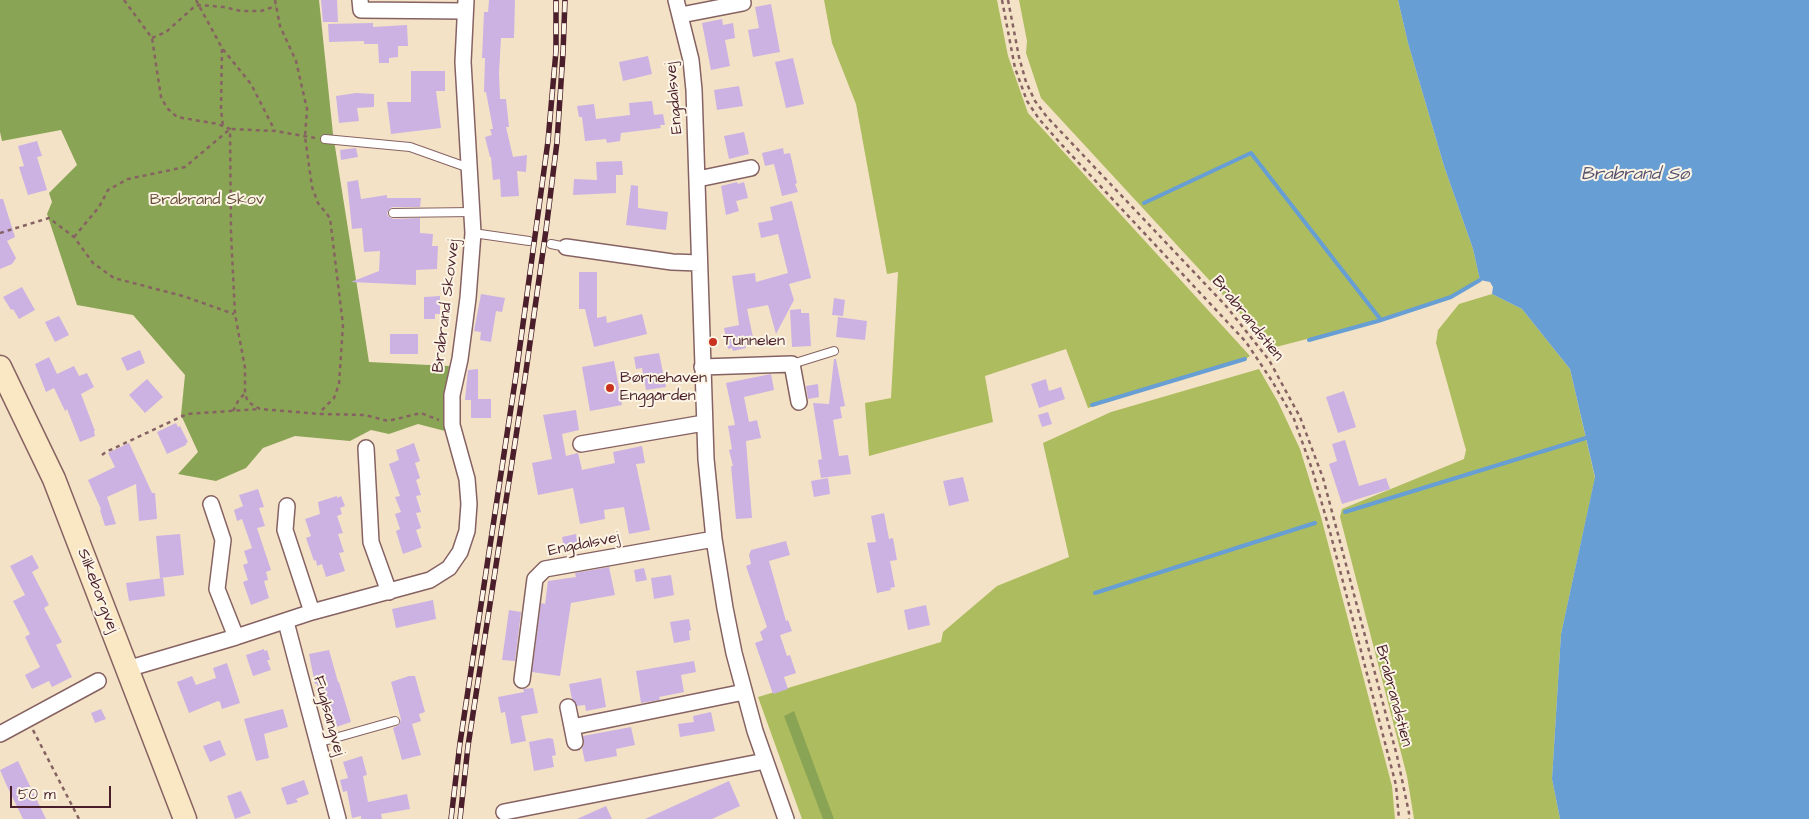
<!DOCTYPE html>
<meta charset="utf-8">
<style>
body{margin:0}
#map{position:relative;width:1809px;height:819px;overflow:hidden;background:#f4e2c7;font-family:"Architects Daughter",sans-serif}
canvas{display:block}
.scale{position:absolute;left:10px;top:786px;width:101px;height:22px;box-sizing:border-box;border:2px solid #4a1f2b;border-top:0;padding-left:6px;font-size:15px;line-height:18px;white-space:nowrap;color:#4a1f2b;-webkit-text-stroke:4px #fcf5e5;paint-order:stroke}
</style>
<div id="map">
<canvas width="1809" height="819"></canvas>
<div class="scale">50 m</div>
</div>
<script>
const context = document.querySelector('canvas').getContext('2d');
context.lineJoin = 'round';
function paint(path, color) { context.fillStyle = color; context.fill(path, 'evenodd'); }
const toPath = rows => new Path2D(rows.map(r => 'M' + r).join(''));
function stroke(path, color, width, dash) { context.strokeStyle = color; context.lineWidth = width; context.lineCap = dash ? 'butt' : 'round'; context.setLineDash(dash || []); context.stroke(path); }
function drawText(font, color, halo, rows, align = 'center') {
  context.font = font + ' "Architects Daughter",sans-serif'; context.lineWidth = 4; context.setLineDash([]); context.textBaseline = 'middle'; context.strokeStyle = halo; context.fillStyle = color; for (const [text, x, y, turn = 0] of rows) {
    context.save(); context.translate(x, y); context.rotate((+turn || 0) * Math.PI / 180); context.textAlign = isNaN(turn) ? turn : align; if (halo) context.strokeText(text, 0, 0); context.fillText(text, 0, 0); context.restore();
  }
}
paint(toPath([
 [824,0,997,0,1008,56,1028,113,1250,356,1244,360,1088,408,1066,349,985,376,993,422,869,456,865,403,891,398,898,272,887,274,856,104,832,43],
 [1019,0,1398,0,1408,43,1444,166,1473,249,1480,280,1451,297,1381,320,1272,348,1041,98,1026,53,1027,41],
 [1492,294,1522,309,1570,369,1595,478,1561,634,1552,779,1560,819,1414,819,1407,776,1340,517,1342,509,1464,459,1466,450,1436,343,1438,330,1459,304],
 [1259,369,1278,402,1300,449,1321,517,1392,786,1395,819,802,819,758,697,941,642,943,632,997,586,1069,557,1043,443,1111,412]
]), '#adbc5e');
paint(toPath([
 [0,0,319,0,333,134,369,362,449,366,445,431,418,424,389,434,371,430,350,441,295,436,263,448,246,468,216,481,178,474,198,452,181,415,185,375,133,315,77,305,47,214,52,202,49,193,77,165,61,130,2,141,0,132],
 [794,711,834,819,823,819,784,716]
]), '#8aa455');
paint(toPath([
 [1398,0,1809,0,1809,819,1560,819,1552,779,1561,634,1595,477,1570,369,1522,309,1492,294,1493,287,1490,282,1480,280,1473,249,1444,166,1408,43]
]), '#679ed4');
stroke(toPath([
 [1144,203,1251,153,1381,320],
 [1309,340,1378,321,1451,297,1480,280],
 [1092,405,1245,359],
 [1345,512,1586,438],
 [1095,593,1315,523]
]), '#679ed4', 4);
paint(toPath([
 [321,0,337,0,338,22,323,22],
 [489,0,515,0,514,38,501,38,499,73,500,99,506,99,509,127,506,127,513,157,527,155,526,172,517,171,519,196,501,197,500,179,493,180,491,157,490,157,485,137,492,135,490,129,493,129,486,92,484,92,485,58,482,58,484,12,488,12],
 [771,4,780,52,753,57,748,30,759,28,755,7],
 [722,19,723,25,733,23,735,38,725,40,730,66,711,70,702,23],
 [373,23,373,27,407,25,408,46,398,46,398,57,389,58,389,63,379,63,378,44,364,44,364,41,329,42,328,24],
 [648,56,652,74,623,81,619,62],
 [793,58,804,104,786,108,775,62],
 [411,71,445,71,445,91,436,91,441,128,391,134,387,102,411,102],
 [739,86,743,106,717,110,714,90],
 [356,93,374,94,374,107,357,108,359,121,339,123,336,96],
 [652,101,654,115,663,114,665,125,660,125,661,128,621,133,620,141,607,143,606,139,585,141,582,117,579,117,577,106,594,104,596,119,630,115,629,103],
 [744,132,749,154,729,159,724,136],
 [37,141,42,156,37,157,47,190,28,195,19,167,24,166,18,146],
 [356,148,358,157,341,160,340,150],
 [783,148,784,154,790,153,797,183,795,184,798,192,782,196,774,164,765,166,762,153],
 [622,161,623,175,616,175,616,193,573,195,574,179,597,180,596,162],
 [358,180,361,199,387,195,387,198,421,198,420,207,392,207,387,213,388,216,393,219,420,218,420,233,433,234,432,246,438,246,437,269,416,270,416,285,351,282,379,271,380,251,364,252,362,228,352,229,347,182],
 [737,182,738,184,744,182,748,198,736,201,739,211,726,215,721,186],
 [631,185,638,186,638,208,668,212,666,230,626,225],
 [0,199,3,199,15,237,7,241,16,258,12,264,0,269],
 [792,201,811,278,789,284,794,300,776,334,768,305,747,309,754,342,745,345,746,348,733,351,732,348,728,349,724,328,739,325,732,276,755,273,756,282,788,273,778,234,761,238,758,223,773,220,770,207],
 [579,272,597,272,597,318,606,316,607,323,642,314,647,334,594,347,585,309,579,309],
 [22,287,35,310,19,319,13,309,11,310,3,297],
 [481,294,505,298,502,312,496,311,491,342,480,340,481,332,474,331],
 [440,296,440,314,435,314,435,319,424,319,424,297],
 [834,298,845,300,843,316,832,315],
 [801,309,801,313,809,313,811,346,792,347,790,310],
 [59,316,69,335,55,342,45,322],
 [838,317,867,321,865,340,836,337],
 [390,334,418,334,418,354,390,354],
 [140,350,145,363,127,371,121,358],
 [659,353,666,387,646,390,642,368,636,369,634,357],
 [49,357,57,374,74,366,79,376,87,373,94,387,81,394,95,431,94,431,95,436,80,442,67,409,65,411,54,388,46,392,35,364],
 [834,359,836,359,845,406,840,407,842,418,833,420,839,456,848,455,851,474,821,478,818,460,822,459,813,403,829,404],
 [614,361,622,405,590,411,582,367],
 [478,369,478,399,491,399,491,418,471,418,471,400,465,400,468,370],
 [771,374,774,390,744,397,749,422,757,420,761,438,746,441,752,518,736,519,731,466,733,466,729,450,732,449,728,426,735,425,726,383],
 [147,379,163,397,145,413,129,395],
 [1046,379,1049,391,1061,387,1065,399,1039,408,1031,384],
 [818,384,819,397,808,399,806,386],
 [1344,391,1356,427,1338,433,1326,397],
 [576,410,579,430,562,434,566,456,578,453,582,470,615,463,613,452,642,446,645,463,636,464,650,530,629,534,624,507,604,510,605,519,580,524,573,488,538,495,532,463,552,459,543,415],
 [1048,412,1052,424,1042,427,1038,415],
 [176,423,178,427,180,426,188,442,186,443,186,445,167,454,157,432],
 [1345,440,1359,486,1386,478,1390,489,1342,504,1329,464,1337,461,1332,444],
 [129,443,152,493,155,493,157,519,139,521,136,484,107,497,116,524,105,526,100,510,101,509,88,480,115,467,108,453],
 [414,443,420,461,415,463,420,478,416,480,421,495,416,496,421,512,416,513,421,528,416,530,422,547,403,554,396,531,400,529,395,514,401,512,395,497,400,496,389,464,399,460,396,450],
 [963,477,969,501,949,506,943,481],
 [828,478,830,494,814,497,811,481],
 [258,489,264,507,259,508,265,526,257,528,271,570,266,572,268,580,264,581,269,598,251,605,243,582,248,580,243,565,248,563,244,551,252,548,242,519,237,521,234,510,243,506,239,495],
 [337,496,337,498,341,496,345,506,340,508,342,514,337,516,343,533,338,534,344,552,339,553,345,571,326,577,322,564,317,566,316,560,314,561,306,538,311,536,305,519,320,514,318,502],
 [884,513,889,539,893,538,897,560,890,561,895,587,890,588,891,590,877,593,867,543,876,542,871,516],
 [180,534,184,575,160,578,156,536],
 [576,534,579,551,565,553,562,537],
 [786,541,790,555,769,561,786,621,788,620,792,631,780,635,787,656,790,655,796,673,784,677,788,689,773,694,755,643,763,640,760,632,767,627,746,566,751,564,749,555,751,550],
 [32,555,39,568,32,572,49,605,44,608,62,642,56,645,72,677,52,687,49,681,32,689,25,675,40,667,25,637,30,634,13,601,25,595,10,566],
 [609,567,615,595,571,603,560,676,532,672,541,603,545,604,548,581,576,577,575,573],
 [644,568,647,580,636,582,634,570],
 [671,575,674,595,654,599,651,578],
 [163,578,165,596,129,601,126,583],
 [433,600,436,619,396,628,392,609],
 [926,605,930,625,908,630,904,610],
 [509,610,521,612,515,661,502,660],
 [689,619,691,630,689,631,690,640,674,643,670,622],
 [264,649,264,651,267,650,270,660,267,660,271,670,253,676,246,655],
 [329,650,338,682,339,682,351,722,333,728,321,689,318,689,317,684,315,684,309,654],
 [694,661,696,672,681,675,684,692,659,697,660,700,641,703,636,671],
 [227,663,240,703,222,709,220,702,218,701,189,713,177,682,192,676,196,685,216,678,213,668],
 [409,676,415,676,425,712,419,714,421,721,412,724,421,755,402,760,393,728,399,725,401,719,391,682],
 [601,678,606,707,586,711,585,705,577,706,572,699,569,684],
 [533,688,538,713,521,716,526,741,511,744,505,712,501,713,498,697,524,692,523,689],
 [101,709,106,719,95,723,91,713],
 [283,709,288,727,264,734,269,758,256,761,244,719],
 [711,712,715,731,680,737,678,724,694,722,693,716],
 [631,727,635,745,616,749,617,756,585,762,582,748,584,745,583,736],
 [549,738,553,739,556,755,552,756,554,767,534,771,529,742],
 [220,740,226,755,210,762,203,746],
 [362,756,367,775,363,776,368,802,407,794,410,809,381,814,382,819,361,819,361,816,352,818,347,791,343,792,340,780,348,778,343,762],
 [18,761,31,788,46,819,23,819,6,784,0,770],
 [304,780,309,794,296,799,298,802,287,805,281,788],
 [729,781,740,806,712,819,645,819],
 [241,791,251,813,235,819,227,796],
 [606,806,612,819,577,819]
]), '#cbb2e3');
const service = toPath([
 [325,139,410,147,469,168],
 [393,213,472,212],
 [473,233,529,241],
 [551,244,566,247],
 [792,364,834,351],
 [317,743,395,721]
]);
const minor = toPath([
 [360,0,361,10,464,11],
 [676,0,691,60,694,90,706,459,714,539,725,608,734,653,755,731,786,819],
 [681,15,743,3],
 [698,179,751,168],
 [566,247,672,262,699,263],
 [702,367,792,364,799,402],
 [581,444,704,423],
 [366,448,371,542,389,592],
 [211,504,223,540,217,589,236,637],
 [287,506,285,530,312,612],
 [286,622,338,819],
 [127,669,236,637,312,612,430,580,449,568,460,552,467,531,469,504,467,479,452,425,452,395,460,359,468,298,473,233,463,62,466,0],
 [522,680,535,579,545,569,714,539],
 [568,707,575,742],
 [572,727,744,692],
 [0,734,98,681],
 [504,812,765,761]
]);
const secondary = toPath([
 [0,367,54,479,185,819]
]);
stroke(service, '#866362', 10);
stroke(minor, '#866362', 18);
stroke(secondary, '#866362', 25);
stroke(toPath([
 [124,0,152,38,161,97,167,108,177,117,218,124,230,129,231,234,235,314,245,368,245,394,248,402,260,409,320,414,365,415,388,421,421,413,439,420],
 [196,0,222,48,251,84,275,131],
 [275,0,280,26,296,61,307,109,305,137,312,187,318,203,330,218,343,325,339,384,334,398,321,411,320,414],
 [1002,0,1015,68,1027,101,1039,119,1061,144,1246,342,1272,381,1294,419,1313,472,1330,532,1396,785,1399,819],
 [1008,0,1019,57,1026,82,1035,101,1047,117,1226,306,1269,360,1300,417,1323,478,1397,756,1409,813,1409,819],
 [152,38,166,32,194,7,199,5,224,7,241,11,261,11,276,6],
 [222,49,221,109,223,126],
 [0,233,49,218,74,237,93,263,114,278,183,296,234,314],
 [74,237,99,207,108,190,128,179,185,167,230,129,275,131,315,138],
 [233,411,238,401,245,393],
 [102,455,106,452,187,414,259,409],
 [33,730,79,819]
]), '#866362', 2.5, [4, 4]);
stroke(service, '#fff', 8);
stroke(minor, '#fff', 15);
stroke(secondary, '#fae7c3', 22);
const rail = toPath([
 [451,819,460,743,516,375,548,141,556,51,556,0],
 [460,819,468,746,525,378,546,230,557,142,563,53,565,0]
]);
stroke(rail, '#4a1f2b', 5.5);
stroke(rail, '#fcf5e5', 4, [11]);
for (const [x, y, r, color] of [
 [713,342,5,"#c8321e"],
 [610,388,5,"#c8321e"]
]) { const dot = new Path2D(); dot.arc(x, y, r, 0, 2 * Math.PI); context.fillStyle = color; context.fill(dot); stroke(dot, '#fcf5e5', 2); }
drawText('16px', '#4a1f2b', '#fcf5e5', [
 ["Engdalsvej",675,98,-95],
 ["Brabrand Skovvej",447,306,-83],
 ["Brabrandstien",1247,319,51],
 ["Engdalsvej",584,545,-11],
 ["Silkeborgvej",97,591,69],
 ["Brabrandstien",1393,696,75],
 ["Fuglsangvej",328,716,75]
]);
drawText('16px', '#684e3a', '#fcf5e5', [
 ["Brabrand Skov",207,201]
]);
drawText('16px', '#4a1f2b', '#fcf5e5', [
 ["Tunnelen",723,342],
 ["Børnehaven",620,379],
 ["Enggården",620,397]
], 'left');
drawText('italic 18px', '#56526f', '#fcf5e5', [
 ["Brabrand Sø",1635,175]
]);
</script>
